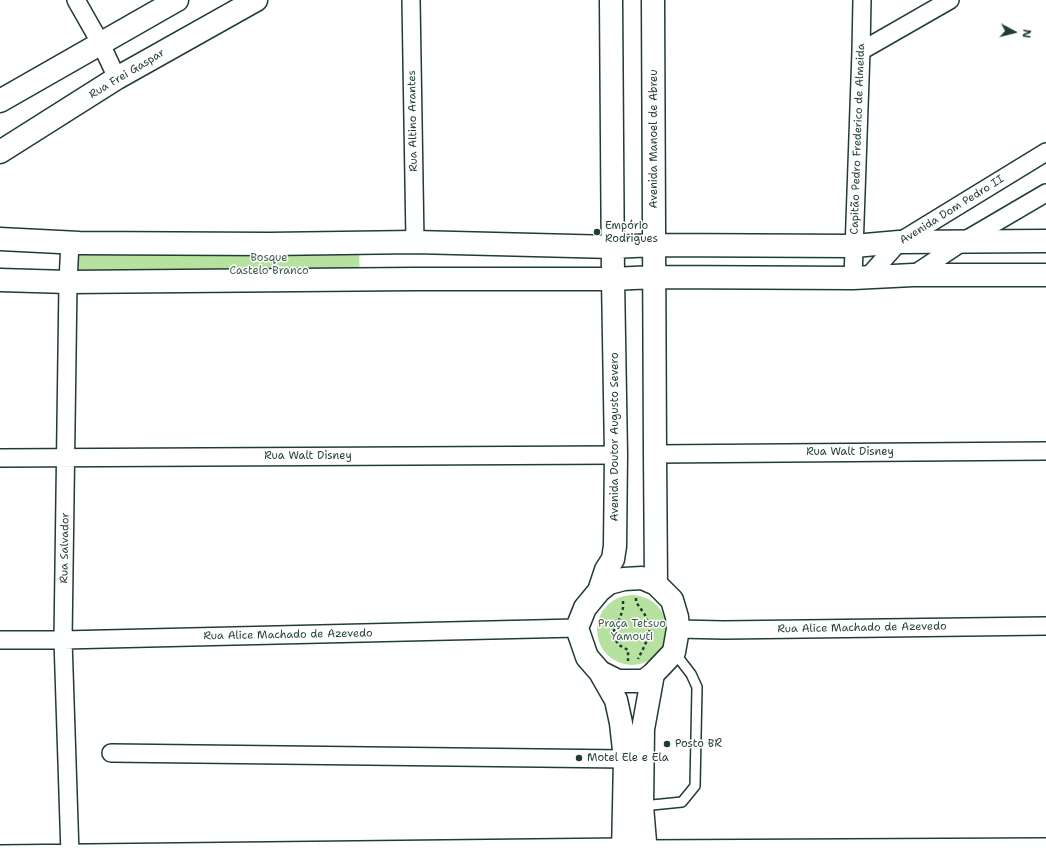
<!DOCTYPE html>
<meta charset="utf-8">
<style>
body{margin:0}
#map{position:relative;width:1046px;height:854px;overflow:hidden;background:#fff;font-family:"Shantell Sans",sans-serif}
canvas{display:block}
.north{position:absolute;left:994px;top:12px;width:40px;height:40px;-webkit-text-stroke:3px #fff;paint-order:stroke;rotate:97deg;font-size:11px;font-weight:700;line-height:16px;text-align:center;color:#1f3d34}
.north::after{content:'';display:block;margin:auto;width:14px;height:18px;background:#1f3d34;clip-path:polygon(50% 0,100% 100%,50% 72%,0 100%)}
</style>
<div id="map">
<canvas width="1046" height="854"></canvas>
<div class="north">N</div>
</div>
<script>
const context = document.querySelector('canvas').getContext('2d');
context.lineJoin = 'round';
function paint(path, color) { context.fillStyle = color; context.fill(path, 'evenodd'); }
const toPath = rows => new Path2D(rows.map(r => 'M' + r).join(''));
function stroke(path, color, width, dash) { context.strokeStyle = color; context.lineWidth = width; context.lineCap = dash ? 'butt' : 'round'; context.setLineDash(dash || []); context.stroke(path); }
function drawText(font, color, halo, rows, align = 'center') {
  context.font = font + ' "Shantell Sans",sans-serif'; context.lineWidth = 3; context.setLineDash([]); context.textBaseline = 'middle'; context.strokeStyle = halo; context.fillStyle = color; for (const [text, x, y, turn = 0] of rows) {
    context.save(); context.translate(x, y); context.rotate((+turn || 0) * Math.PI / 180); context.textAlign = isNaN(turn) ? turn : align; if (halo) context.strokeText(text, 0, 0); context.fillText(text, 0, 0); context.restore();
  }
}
paint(toPath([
 [74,244,359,248,360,284,71,280],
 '597 630a35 35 0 1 1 70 0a35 35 0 1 1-70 0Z'
]), '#b7e19e');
const service = toPath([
 [642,806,682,802,695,786,697,687,691,674,674,652]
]);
const minor = toPath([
 [76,0,101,44,117,78],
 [411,0,415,242],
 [861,51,950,0],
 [913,275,964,241,1046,193],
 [853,278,861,51,862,0],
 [867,278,899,242,1046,152],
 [655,454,1046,451],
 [0,458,616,455],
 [678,629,724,630,1046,626],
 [0,640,63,640,577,628],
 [111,753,625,759],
 [0,854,623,847,646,849,1046,847],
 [70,854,63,640,68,282,70,242]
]);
const tertiary = toPath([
 [653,0,655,454,656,584],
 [0,101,177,0],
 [0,152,117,78,256,0],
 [0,239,79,243,269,244,415,242,613,247,655,245,854,246,899,242,1046,241],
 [0,280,68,282,414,279,613,279,654,277,853,278,913,275,1046,275],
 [642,578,656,584,672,600,677,617,678,629,674,652,653,674,644,681,618,681,600,672,587,657,577,628,585,608,599,591,609,583,624,579,642,578],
 [599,591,606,570,613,559,615,546,616,455,613,279,611,0],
 [600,672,616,700,621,723,625,759,623,854],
 [646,854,642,806,643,729,653,674]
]);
stroke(service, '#1f3d34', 12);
stroke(minor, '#1f3d34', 20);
stroke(tertiary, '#1f3d34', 25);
stroke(toPath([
 [636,598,636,602,645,615,650,627,648,638,643,649,638,659],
 [623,601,623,608,620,618,614,628,615,639,619,645,628,650,628,661]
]), '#1f3d34', 2.5, [3, 3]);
stroke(service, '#fff', 9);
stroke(minor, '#fff', 17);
stroke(tertiary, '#fff', 22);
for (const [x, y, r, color] of [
 [597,232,4,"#1f3d34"],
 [667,744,4,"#1f3d34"],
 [579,758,4,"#1f3d34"]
]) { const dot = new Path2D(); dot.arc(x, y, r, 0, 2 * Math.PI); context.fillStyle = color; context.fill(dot); stroke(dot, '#fff', 1.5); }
drawText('11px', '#1f3d34', '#fff', [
 ["Rua Frei Gaspar",127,74,-31],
 ["Rua Altino Arantes",413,121,-91],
 ["Avenida Manoel de Abreu",654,139,-90],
 ["Capitão Pedro Frederico de Almeida",858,139,-88],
 ["Avenida Dom Pedro II",952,210,-32],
 ["Avenida Doutor Augusto Severo",615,437,-90],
 ["Rua Walt Disney",850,452],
 ["Rua Walt Disney",308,456],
 ["Rua Salvador",65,548,-89],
 ["Rua Alice Machado de Azevedo",862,628,-1],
 ["Rua Alice Machado de Azevedo",288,635,-1]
]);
drawText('11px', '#1f3d34', '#fff', [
 ["Empório",605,226],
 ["Rodrigues",605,239],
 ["Posto BR",675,744],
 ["Motel Ele e Ela",587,758]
], 'left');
drawText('11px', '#3d5e49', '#fff', [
 ["Bosque",269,258],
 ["Castelo Branco",269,271],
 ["Praça Tetsuo",632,624],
 ["Yamouti",632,637]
]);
</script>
